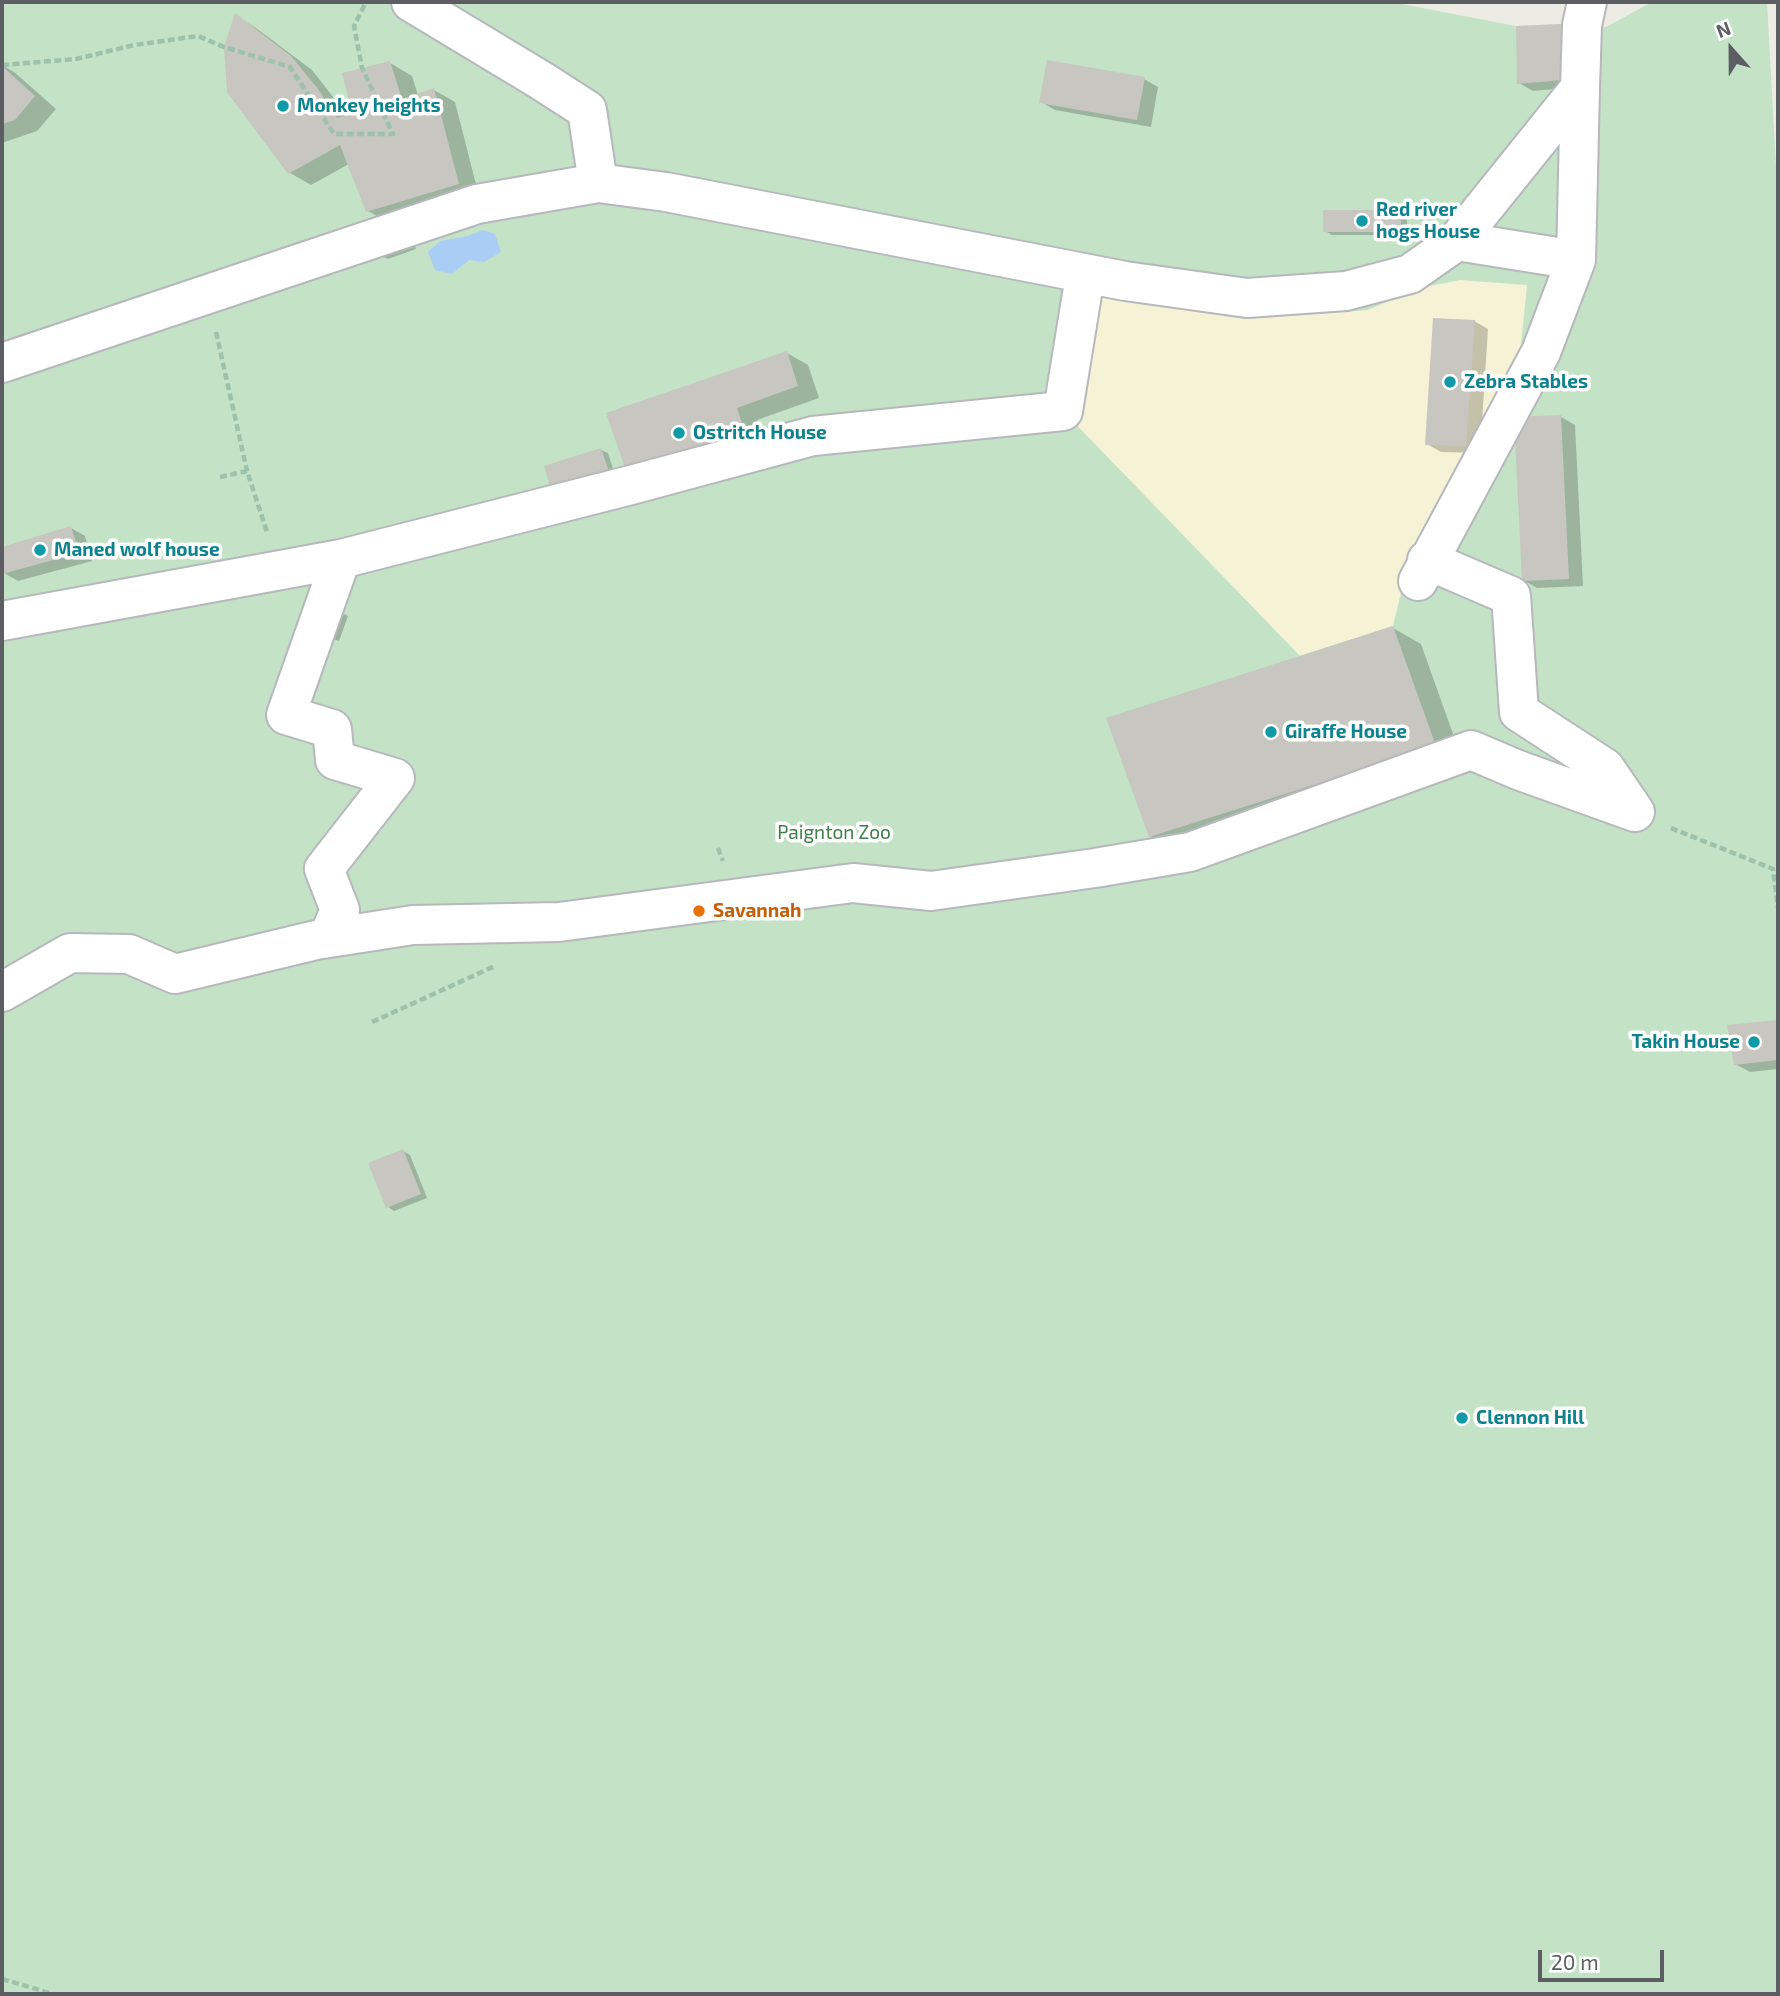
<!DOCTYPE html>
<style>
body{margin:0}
#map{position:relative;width:1780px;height:1996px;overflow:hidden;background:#edece4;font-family:"Exo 2",sans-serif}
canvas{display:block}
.frame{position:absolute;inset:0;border:4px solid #5c5e63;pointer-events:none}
.north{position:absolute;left:1696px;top:14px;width:70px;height:70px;-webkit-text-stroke:5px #fff;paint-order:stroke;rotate:339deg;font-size:19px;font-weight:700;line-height:28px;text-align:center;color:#5c5e63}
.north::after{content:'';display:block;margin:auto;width:24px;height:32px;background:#5c5e63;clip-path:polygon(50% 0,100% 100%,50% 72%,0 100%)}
.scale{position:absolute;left:1538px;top:1950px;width:126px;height:32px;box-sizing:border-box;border:4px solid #5c5e63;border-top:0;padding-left:9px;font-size:21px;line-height:24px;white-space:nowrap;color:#5c5e63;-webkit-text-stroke:5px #fff;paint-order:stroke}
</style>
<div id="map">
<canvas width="1780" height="1996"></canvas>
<div class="frame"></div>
<div class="north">N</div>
<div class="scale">20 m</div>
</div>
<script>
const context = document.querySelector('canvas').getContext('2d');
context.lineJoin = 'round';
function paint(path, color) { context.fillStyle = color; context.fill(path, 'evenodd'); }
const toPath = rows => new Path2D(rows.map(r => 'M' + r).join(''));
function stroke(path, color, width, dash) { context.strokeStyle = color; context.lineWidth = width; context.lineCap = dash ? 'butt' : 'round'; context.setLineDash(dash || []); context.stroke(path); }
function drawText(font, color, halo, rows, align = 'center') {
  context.font = font + ' "Exo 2",sans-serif'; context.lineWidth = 7; context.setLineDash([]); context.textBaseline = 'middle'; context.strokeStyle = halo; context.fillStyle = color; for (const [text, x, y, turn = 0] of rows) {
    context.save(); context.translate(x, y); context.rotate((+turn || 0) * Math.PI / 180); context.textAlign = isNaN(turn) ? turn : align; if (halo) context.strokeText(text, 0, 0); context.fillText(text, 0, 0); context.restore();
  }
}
paint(toPath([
 [2,2,1391,2,1516,26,1561,24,1606,27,1652,2,1767,2,1778,203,1778,1994,2,1994]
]), '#c3e2c6');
paint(toPath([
 [1460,280,1527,285,1519,365,1405,576,1393,626,1300,656,1063,411,1082,294,1247,319,1368,310,1419,288]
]), '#f6f2d5');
paint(toPath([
 [483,230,495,234,501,252,484,262,469,260,452,274,435,270,428,252,440,241,468,236]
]), '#aacdf6');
paint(toPath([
 [236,16,256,28,312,70,348,116,354,114,390,63,412,76,418,95,434,90,455,102,479,196,389,223,368,211,349,164,311,185,290,173],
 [1561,26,1575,34,1575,87,1533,91,1519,83],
 [2,65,14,72,56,109,37,131,2,143],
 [1144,79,1158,87,1151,127,1055,110,1041,102],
 [1401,212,1407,215,1407,235,1332,235,1325,231],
 [411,235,416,249,388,259,382,256],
 [1474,321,1488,329,1480,453,1441,452,1427,444],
 [787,353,808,365,819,398,757,420,772,465,654,496],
 [1561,417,1575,425,1583,586,1537,588,1523,580],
 [601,450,608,453,616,478,560,496],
 [71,528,85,536,92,561,18,581,4,573,2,549],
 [341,612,348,616,339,641,327,637],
 [1393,628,1421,644,1463,762,1178,852,1150,836],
 [1778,1021,1778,1069,1750,1072,1735,1064,1729,1027],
 [403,1151,410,1155,427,1198,394,1211,388,1207]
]), '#0003');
paint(toPath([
 [235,13,291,56,318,89,337,118,352,113,342,73,390,61,402,99,434,88,459,184,366,212,340,145,288,174,227,92,224,47],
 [1561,24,1562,80,1517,84,1516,26],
 [1047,60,1145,77,1137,120,1039,103],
 [2,66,35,96,15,120,2,124],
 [1323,210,1401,210,1401,232,1323,232],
 [1433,318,1475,320,1466,446,1425,445],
 [787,351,798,386,737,408,752,453,631,485,606,413],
 [1561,415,1569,579,1522,581,1514,417],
 [601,448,610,475,552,494,544,466],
 [71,526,79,553,2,574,2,547],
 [1393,626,1436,746,1149,837,1106,718],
 [1778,1020,1778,1060,1734,1065,1727,1025],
 [403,1149,421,1194,386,1208,368,1163]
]), '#c8c6c0');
const minor = toPath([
 [411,2,542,81,587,110,598,183,666,192,1125,281,1247,298,1346,291,1410,274,1457,241,1576,260],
 [1580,88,1582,25,1587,2],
 [2,363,477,204,598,183],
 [1418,581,1541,352,1576,260,1580,88,1457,241],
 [2,621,341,559,631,485,813,436,1063,411,1082,294],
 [328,938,340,910,324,869,395,778,335,760,332,729,286,715,341,559],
 [2,992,70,953,129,954,175,974,316,940,413,925,559,922,853,883,931,891,1095,868,1190,852,1471,750,1518,770,1635,812,1605,768,1519,712,1511,596,1427,560]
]);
stroke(minor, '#b6b8bc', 42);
stroke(toPath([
 [2,65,76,59,134,45,198,36,224,47,290,67,334,134,393,134,362,68,354,26,366,2],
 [216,332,247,471],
 [220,477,247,471,267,532],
 [1671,828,1773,869,1778,908],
 [718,848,723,861],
 [372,1022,495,966],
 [2,1979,53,1994]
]), '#9cc2ab', 4.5, [7, 3.5]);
stroke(minor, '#fff', 38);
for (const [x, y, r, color] of [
 [283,106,7,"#0f9aa8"],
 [1362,221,7,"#0f9aa8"],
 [1450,382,7,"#0f9aa8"],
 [679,433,7,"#0f9aa8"],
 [40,550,7,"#0f9aa8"],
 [1271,732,7,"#0f9aa8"],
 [699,911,7,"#e8710a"],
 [1754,1042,7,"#0f9aa8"],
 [1462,1418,7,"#0f9aa8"]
]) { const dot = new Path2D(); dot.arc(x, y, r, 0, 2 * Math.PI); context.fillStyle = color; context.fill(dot); stroke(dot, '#fff', 2.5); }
drawText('bold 19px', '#0d838f', '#fff', [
 ["Monkey heights",297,106],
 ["Red river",1376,210],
 ["hogs House",1376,232],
 ["Zebra Stables",1464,382],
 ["Ostritch House",693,433],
 ["Maned wolf house",54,550],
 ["Giraffe House",1285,732],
 ["Takin House",1740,1042,"right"],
 ["Clennon Hill",1476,1418]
], 'left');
drawText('19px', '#3d8048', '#fff', [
 ["Paignton Zoo",834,833]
]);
drawText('bold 19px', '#c56008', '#fff', [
 ["Savannah",713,911]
], 'left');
</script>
